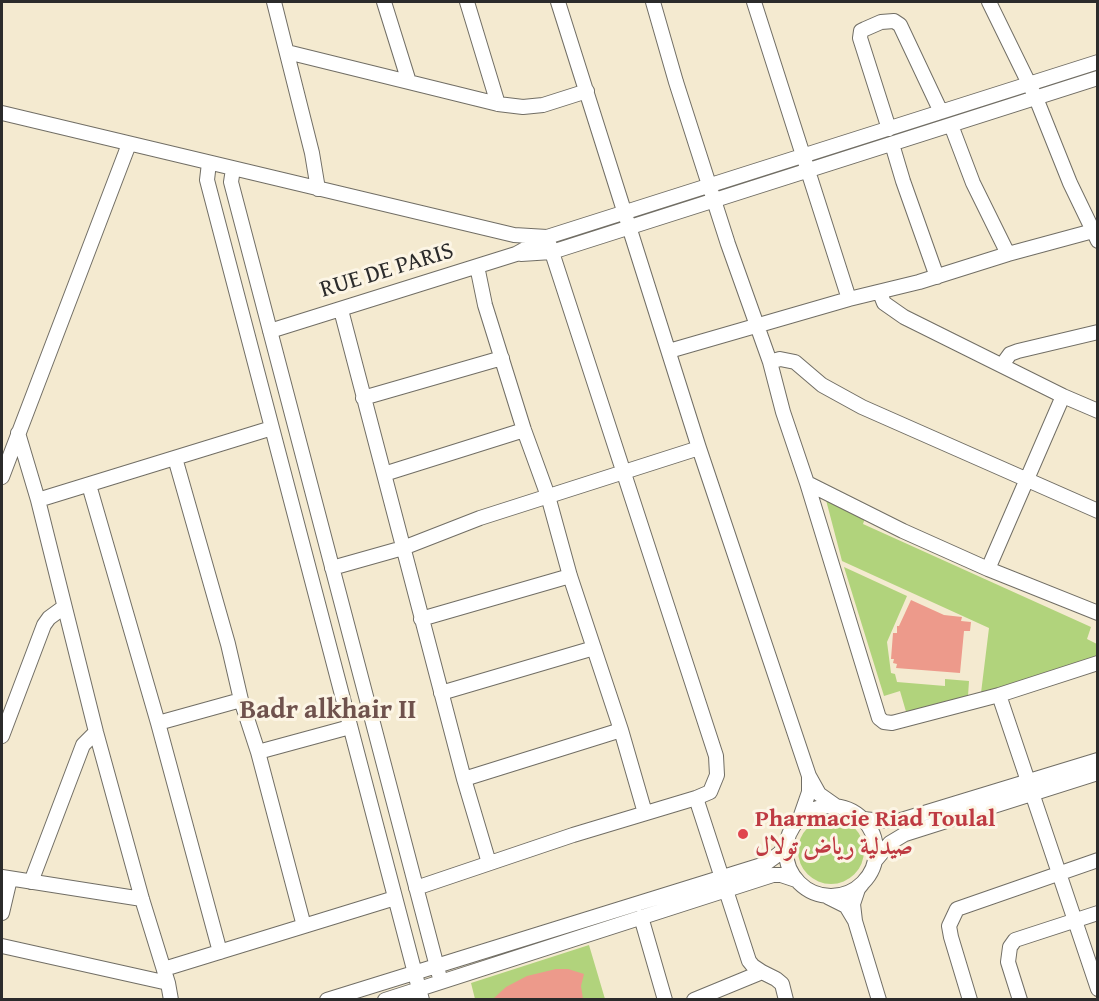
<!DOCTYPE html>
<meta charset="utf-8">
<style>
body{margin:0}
#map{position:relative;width:1099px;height:1001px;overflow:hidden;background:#f4ead0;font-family:"Gentium Book Plus",serif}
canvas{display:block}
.frame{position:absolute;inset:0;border:3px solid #2b2b2b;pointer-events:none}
</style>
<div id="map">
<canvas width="1099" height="1001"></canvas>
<div class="frame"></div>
</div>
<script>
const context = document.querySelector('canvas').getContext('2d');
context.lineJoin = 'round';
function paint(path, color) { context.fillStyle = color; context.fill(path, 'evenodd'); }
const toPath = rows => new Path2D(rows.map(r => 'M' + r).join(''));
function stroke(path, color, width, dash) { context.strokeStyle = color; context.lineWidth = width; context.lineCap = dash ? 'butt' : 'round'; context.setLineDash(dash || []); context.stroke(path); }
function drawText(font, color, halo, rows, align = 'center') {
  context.font = font + ' "Gentium Book Plus",Amiri,serif'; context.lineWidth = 6; context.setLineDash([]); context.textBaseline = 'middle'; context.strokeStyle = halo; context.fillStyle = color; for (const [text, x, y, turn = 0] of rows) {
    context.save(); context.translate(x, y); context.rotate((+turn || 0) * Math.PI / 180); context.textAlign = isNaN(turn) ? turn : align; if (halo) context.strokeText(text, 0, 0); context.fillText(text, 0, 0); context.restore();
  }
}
paint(toPath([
 [826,500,865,518,863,524,1091,627,1087,639,1097,644,1097,657,981,693,989,628,842,561],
 [844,567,907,596,887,642,891,673,895,674,897,682,945,686,945,679,969,681,968,696,907,715,900,691,884,696],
 '798 851a33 33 0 1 1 66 0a33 33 0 1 1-66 0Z',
 [589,945,605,999,475,999,471,983]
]), '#b1d37c');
paint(toPath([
 [911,600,944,615,962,617,961,621,971,622,970,631,964,631,960,673,896,668,897,664,893,663,894,659,891,659,893,633,897,633,897,626,899,626],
 [556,969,568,969,584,974,581,986,583,999,493,999,506,987,527,976]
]), '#ed9a8b');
const minor = toPath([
 [274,2,312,153,318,189],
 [384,2,409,82],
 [467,2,498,104],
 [558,2,699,448,809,776],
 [653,2,676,82,728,244,770,362,783,412,807,483,879,718,884,722,892,723,999,695,1098,663],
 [754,2,849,299],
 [989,2,1036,98,1070,183,1098,241],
 [287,52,498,104,523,107,543,105,587,91],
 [2,113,514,235,547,237,716,756,717,775,710,792,696,798,573,835,416,888],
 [951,125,973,183,1008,254],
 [889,129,860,38,861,31,865,29,881,22,894,21,900,25,941,112],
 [892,144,903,181,937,277],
 [209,163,207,180,422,1000],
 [233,169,231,182,441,982],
 [521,254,552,252,1098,78],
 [477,266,485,305,524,430,548,496,570,576,621,730,645,813],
 [880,293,884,303,904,317,1063,396,1098,411],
 [341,310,464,779,489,863],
 [270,331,516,254,547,237,1098,62],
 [669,351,849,299,919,282,1008,254,1093,231],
 [770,362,780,359,795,362,822,385,862,407,1098,511],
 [1002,365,1010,354,1018,351,1098,332],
 [363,398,502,358],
 [18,433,38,500,96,732,142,899,168,983,171,1000],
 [175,458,228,644,241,700,258,752,304,926],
 [384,474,524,430],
 [2,477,129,144],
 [807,483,903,531,988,569,1098,613],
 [89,485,158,723,220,952],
 [38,500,272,428],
 [332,568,403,548,480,518,699,448],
 [988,569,1063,396],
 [421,619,570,576],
 [441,693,594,648],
 [999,695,1098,989],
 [158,723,241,700],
 [2,736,44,625,49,618,64,607],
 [258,752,350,727],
 [464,779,621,730],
 [696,798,749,961,753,966,762,972,776,979,782,984,786,1000],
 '786 851a45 45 0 1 1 90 0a45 45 0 1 1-90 0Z',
 [800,818,809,792,809,776,819,794,836,806],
 [863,819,883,821,898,821,1098,760],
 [875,861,890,843,905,834,1098,773],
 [2,877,142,899],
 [31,882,83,745,96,732],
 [828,897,846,906,855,921,853,904,858,889,862,884],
 [2,913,10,879],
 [641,917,665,1000],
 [855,921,879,1000],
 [2,946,168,983],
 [164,969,395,898],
 [327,1000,765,864,780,853,786,843],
 [385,1000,773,875,781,875,796,880],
 [694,1000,762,972],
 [970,1000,951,937,949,926,957,909,1098,860],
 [1020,1000,1008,962,1010,947,1015,940,1098,913]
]);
stroke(minor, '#716e65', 16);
stroke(minor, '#fff', 14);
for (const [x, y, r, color] of [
 [743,834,6,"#e0444e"]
]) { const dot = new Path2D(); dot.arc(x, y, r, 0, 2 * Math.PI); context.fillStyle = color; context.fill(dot); stroke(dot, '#fcf5e5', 2); }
drawText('24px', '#2b2b2b', '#fcf5e5', [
 ["RUE DE PARIS",387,271,-17]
]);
drawText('bold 24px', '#be3a42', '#fcf5e5', [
 ["Pharmacie Riad Toulal",755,820],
 ["صيدلية رياض تولال",755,848]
], 'left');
drawText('bold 27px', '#6f524d', '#fcf5e5', [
 ["Badr alkhair II",328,711]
]);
</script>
